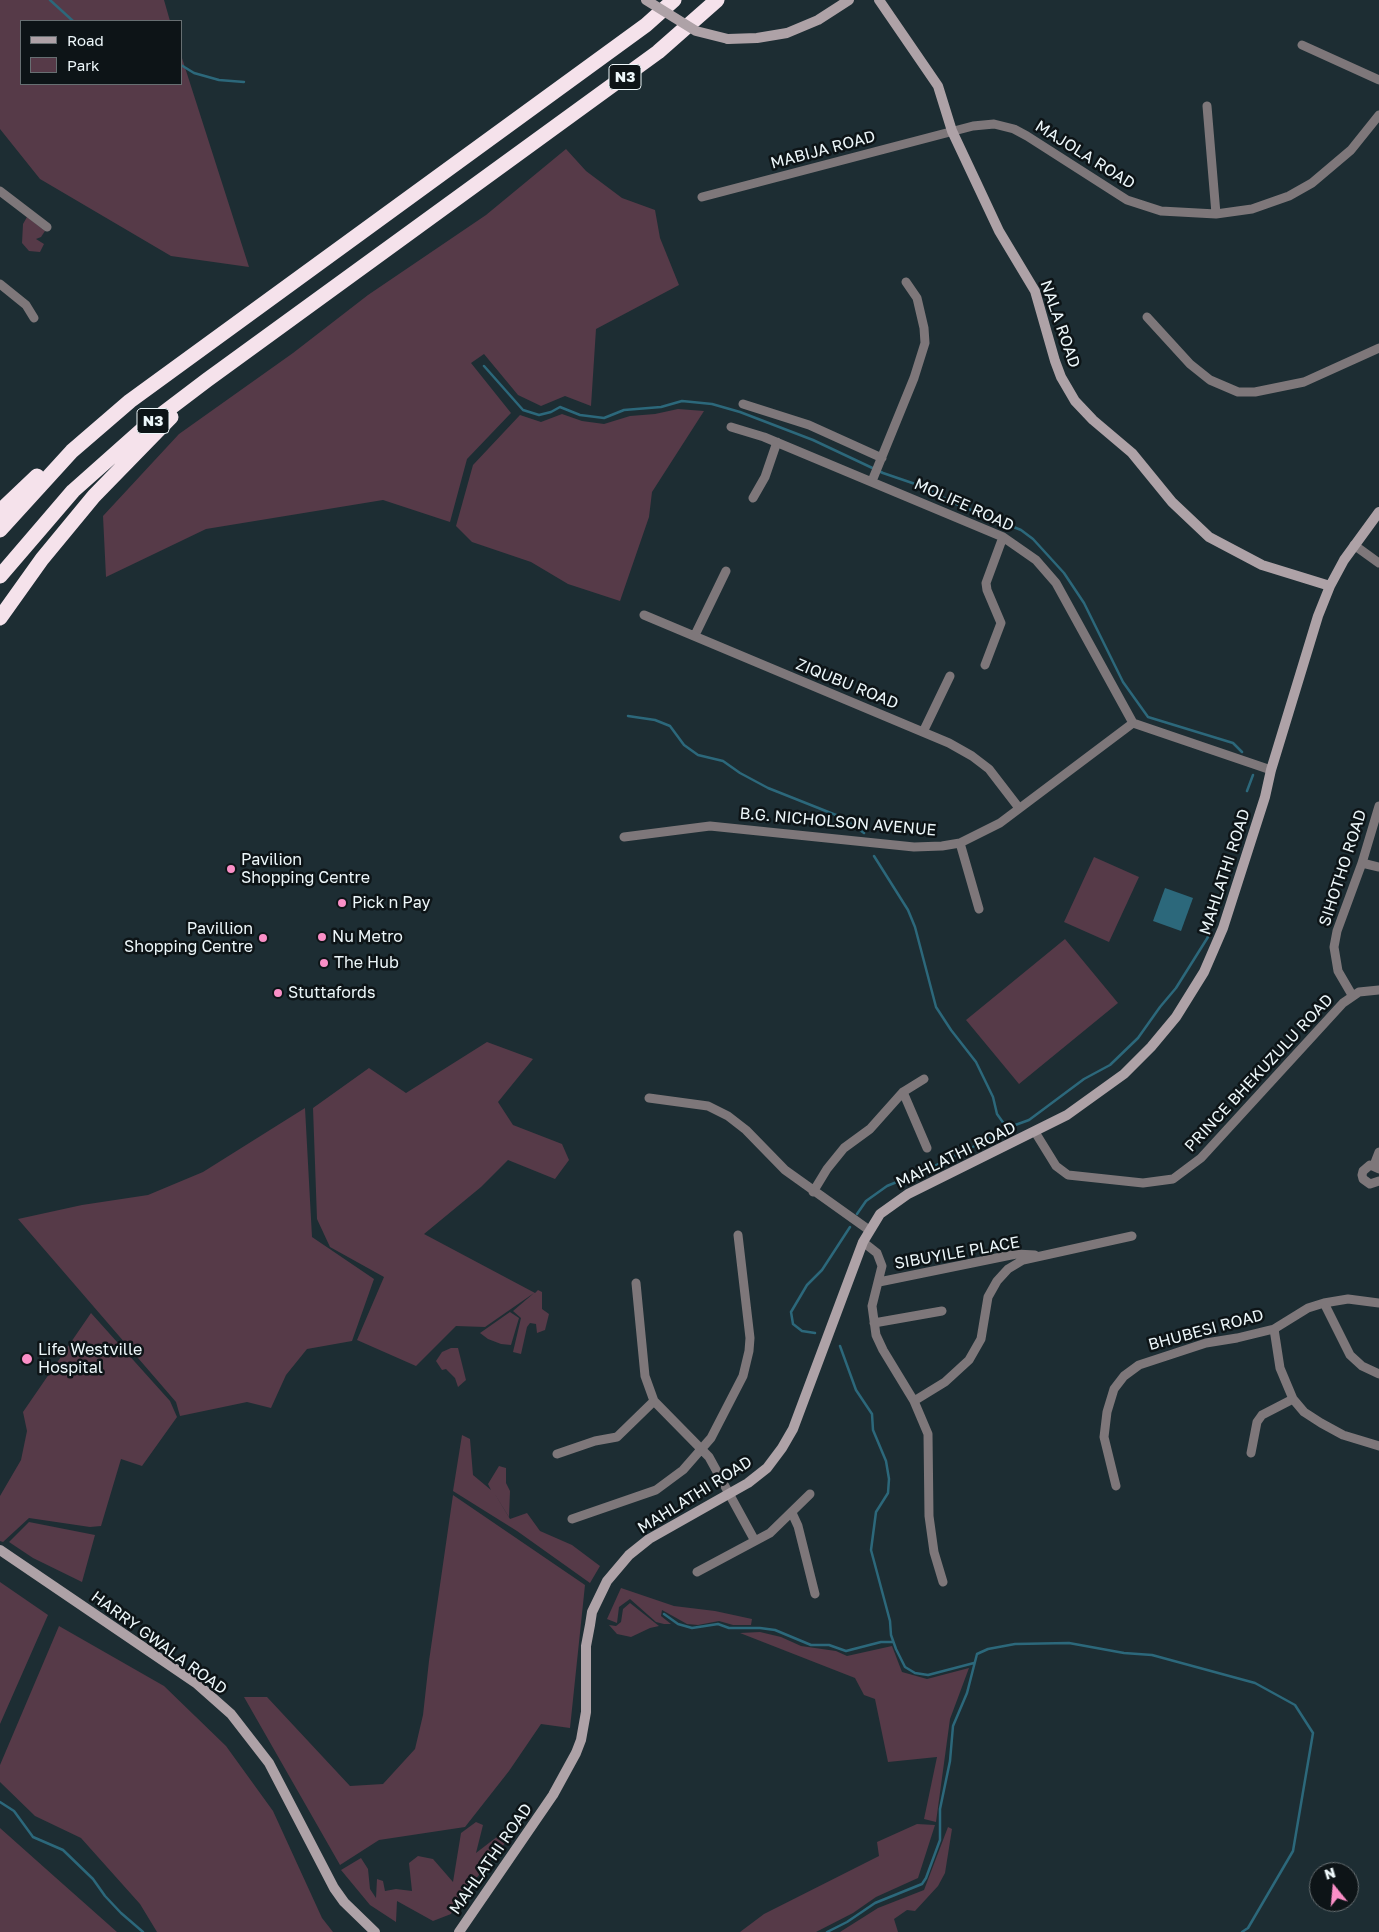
<!DOCTYPE html>
<style>
body{margin:0}
#map{position:relative;width:1379px;height:1932px;overflow:hidden;background:#1d2d33;font-family:"Golos Text",sans-serif}
canvas{display:block}
.legend{position:absolute;left:20px;top:20px;width:162px;height:65px;box-sizing:border-box;background:#0d1417;border:1px solid #676f72;margin:0;padding:6px 9px;list-style:none;font-size:15px;color:#edf7fa}
.legend li{display:flex;align-items:center;gap:10px;height:25px}
.legend b{width:25px;border:1px solid #676f72}
.north{position:absolute;left:1309px;top:1862px;width:50px;height:50px;box-sizing:border-box;background:#0d1417;border:1px solid #676f72;border-radius:50%;rotate:343deg;font-size:14px;font-weight:700;line-height:20px;text-align:center;color:#edf7fa}
.north::after{content:'';display:block;margin:auto;width:18px;height:22px;background:#fa8fc7;clip-path:polygon(50% 0,100% 100%,50% 72%,0 100%)}
</style>
<div id="map">
<canvas width="1379" height="1932"></canvas>
<ul class="legend">
<li><b style="height:6px;background:#aea2a7"></b>Road</li>
<li><b style="height:14px;background:#563a48"></b>Park</li>
</ul>
<div class="north">N</div>
</div>
<script>
const context = document.querySelector('canvas').getContext('2d');
context.lineJoin = 'round';
function paint(path, color) { context.fillStyle = color; context.fill(path, 'evenodd'); }
const toPath = rows => new Path2D(rows.map(r => 'M' + r).join(''));
function stroke(path, color, width, dash) { context.strokeStyle = color; context.lineWidth = width; context.lineCap = dash ? 'butt' : 'round'; context.setLineDash(dash || []); context.stroke(path); }
function drawText(font, color, halo, rows, align = 'center') {
  context.font = font + ' "Golos Text",sans-serif'; context.lineWidth = 5; context.setLineDash([]); context.textBaseline = 'middle'; context.strokeStyle = halo; context.fillStyle = color; for (const [text, x, y, turn = 0] of rows) {
    context.save(); context.translate(x, y); context.rotate((+turn || 0) * Math.PI / 180); context.textAlign = isNaN(turn) ? turn : align; if (halo) context.strokeText(text, 0, 0); context.fillText(text, 0, 0); context.restore();
  }
}
paint(toPath([
 [0,0,164,0,170,21,21,21,21,84,181,84,181,55,249,267,171,256,40,179,0,129],
 [566,149,586,171,622,198,655,210,660,238,679,285,596,329,591,406,565,396,541,406,518,395,484,354,471,363,511,413,467,459,450,522,383,500,206,529,106,577,103,516,179,434,293,353,368,295,486,215],
 [27,217,45,231,41,237,36,239,44,244,40,252,29,251,22,243,23,224],
 [678,409,704,411,652,492,649,517,620,601,568,584,531,562,472,542,456,526,473,465,520,415,541,422,562,414,582,421,604,424,630,416,655,414],
 [1094,857,1139,877,1109,942,1064,922],
 [1065,939,1118,1003,1019,1084,966,1020],
 [487,1042,533,1059,498,1102,513,1125,562,1144,569,1160,555,1179,508,1160,481,1187,424,1234,535,1293,538,1290,542,1292,542,1309,549,1314,545,1330,537,1333,536,1324,530,1323,527,1327,521,1354,513,1352,521,1318,513,1311,534,1293,485,1327,456,1326,416,1366,357,1340,384,1277,330,1247,317,1219,313,1108,369,1068,406,1093],
 [305,1108,312,1237,374,1279,352,1341,307,1349,286,1375,271,1408,247,1402,180,1416,176,1402,18,1219,82,1205,148,1195,203,1172],
 [510,1312,519,1318,511,1345,501,1344,488,1339,480,1333],
 [91,1313,170,1401,177,1417,142,1466,121,1459,101,1526,90,1527,29,1518,3,1542,0,1541,0,1496,21,1460,27,1431,23,1412],
 [451,1348,458,1348,466,1380,458,1387,455,1378,446,1369,442,1370,436,1361,442,1352],
 [462,1435,470,1439,473,1475,491,1490,488,1484,499,1466,506,1468,506,1483,510,1491,509,1517,494,1493,510,1519,527,1513,540,1531,572,1545,600,1566,590,1583,517,1531,453,1491],
 [453,1495,585,1585,570,1728,541,1724,509,1771,465,1827,379,1840,340,1865,244,1697,267,1697,350,1786,383,1784,415,1749,423,1715,429,1661],
 [29,1522,95,1535,82,1582,33,1558,9,1542],
 [0,1582,48,1615,0,1724],
 [621,1588,674,1606,715,1611,752,1619,751,1625,733,1625,719,1621,698,1625,687,1624,662,1610,661,1616,671,1624,664,1624,656,1622,630,1599,619,1607,617,1623,607,1619],
 [630,1603,659,1626,650,1628,631,1637,617,1634,609,1625,616,1626,621,1622,623,1609],
 [59,1626,164,1686,226,1746,273,1811,322,1918,333,1932,157,1932,140,1904,81,1838,35,1816,0,1782,0,1765],
 [760,1632,781,1637,801,1646,836,1651,847,1656,892,1646,902,1672,927,1679,969,1668,950,1719,936,1822,924,1819,937,1757,888,1762,875,1699,864,1695,855,1678,740,1633],
 [476,1822,483,1825,476,1853,507,1829,516,1830,460,1898,451,1914,433,1921,397,1901,396,1922,370,1905,341,1870,361,1858,368,1869,370,1889,376,1898,377,1879,383,1881,385,1891,396,1889,412,1891,409,1863,418,1856,433,1859,453,1882,461,1833],
 [917,1824,935,1825,918,1878,876,1897,853,1913,816,1932,740,1932,764,1914,879,1856,877,1842],
 [948,1827,952,1829,945,1873,938,1886,915,1911,907,1910,894,1919,898,1932,840,1932,878,1908,924,1890],
 [0,1828,55,1877,117,1932,0,1932]
]), '#563a48');
paint(toPath([
 [1165,888,1193,898,1181,931,1153,921]
]), '#2c687b');
stroke(toPath([
 [50,0,73,21],
 [181,65,194,73,219,80,244,82],
 [484,366,523,410,539,415,551,412,560,407,580,415,604,418,624,410,661,407,682,401,712,404,740,412,813,440,883,473,921,486,956,504,1021,530,1033,539,1064,573,1084,603,1123,682,1148,717,1233,743,1242,752],
 [628,716,655,720,670,726,684,745,698,755,723,761,740,773,768,788,841,817,864,833],
 [1247,791,1253,775],
 [874,856,908,910,915,927,936,1007,951,1030,976,1062,993,1097,997,1114,1007,1128],
 [857,1214,866,1201,887,1186,926,1170,1003,1132,1007,1128,1029,1120,1084,1079,1110,1065,1138,1038,1160,1007,1176,988,1208,937,1206,926,1208,918],
 [815,1333,802,1331,793,1324,791,1312,807,1285,822,1270,850,1227],
 [840,1346,856,1390,872,1414,873,1430,886,1461,889,1479,888,1493,876,1512,871,1550,890,1621,891,1635,896,1649,905,1667,915,1673,928,1675,974,1663],
 [664,1614,678,1624,692,1628,718,1624,729,1628,760,1628,775,1630,811,1645,829,1645,846,1651,881,1642,893,1642],
 [0,1802,14,1811,33,1837,63,1850,93,1879,105,1896,121,1913,143,1932],
 [827,1932,847,1922,875,1903,922,1884,926,1878,940,1840,940,1809,950,1761,953,1726,967,1693,977,1654,988,1649,1015,1644,1069,1643,1124,1653,1152,1655,1255,1683,1295,1705,1313,1733,1293,1851,1248,1928,1242,1932]
]), '#2c687b', 2.5);
stroke(toPath([
 [1302,45,1379,80],
 [1207,106,1216,214],
 [0,191,47,227],
 [702,197,973,126,994,124,1014,129,1027,136,1127,200,1161,211,1216,214,1252,209,1289,196,1312,183,1351,150,1379,115],
 [0,284,26,305,34,318],
 [1147,317,1190,364,1210,380,1238,392,1255,392,1304,382,1379,348],
 [743,404,809,425,882,458],
 [731,427,764,437,1003,537,1036,560,1056,583,1133,723,1271,770],
 [872,481,914,378,925,343,924,328,917,298,906,282],
 [753,498,765,477,777,442],
 [1354,545,1379,563],
 [644,615,949,743,972,756,989,769,1019,808],
 [695,635,726,571],
 [985,665,1001,623,987,590,986,583,1003,537],
 [923,732,950,676],
 [624,837,710,826,914,847,942,846,960,843,1000,823,1133,723],
 [960,843,979,909],
 [1362,863,1379,867],
 [1352,995,1338,971,1334,947,1337,931,1362,863,1379,806],
 [903,1092,927,1148],
 [649,1098,708,1106,728,1116,746,1130,785,1170,869,1230],
 [1035,1132,1056,1166,1068,1175,1143,1183,1173,1179,1201,1158,1343,1003,1359,992,1379,990],
 [1374,1165,1379,1152],
 [1379,1169,1370,1165,1363,1171,1362,1175,1363,1179,1370,1184,1379,1181],
 [813,1192,827,1169,844,1148,870,1129,903,1092,924,1079],
 [863,1242,877,1253,882,1266,872,1306,876,1335,883,1350,914,1401,928,1434,929,1516,934,1552,943,1582],
 [879,1282,1016,1254,1035,1255],
 [636,1283,645,1376,654,1401,709,1457,755,1541],
 [1324,1303,1350,1355,1362,1366,1379,1374],
 [874,1323,942,1311],
 [1274,1329,1280,1368,1293,1399,1304,1412,1321,1423,1343,1435,1379,1446],
 [914,1401,945,1382,969,1360,981,1339,988,1297,997,1281,1008,1269,1023,1260,1132,1236],
 [1251,1453,1257,1422,1262,1415,1293,1399],
 [557,1454,595,1441,617,1437,654,1401],
 [1116,1486,1104,1437,1107,1412,1114,1389,1124,1376,1139,1365,1206,1343,1237,1338,1274,1329,1308,1308,1324,1303,1348,1299,1379,1303],
 [792,1513,798,1526,815,1594],
 [572,1519,656,1490,683,1470,711,1438,743,1376,749,1351,750,1338,738,1235],
 [697,1572,770,1533,810,1494]
]), '#7e777a', 9);
stroke(toPath([
 [879,0,938,86,952,131,976,182,999,231,1035,291,1055,361,1061,377,1075,401,1093,420,1132,453,1172,502,1209,537,1262,565,1330,586],
 [728,39,757,38,787,33,818,20,849,0],
 [0,1550,196,1683,231,1714,269,1763,334,1888,344,1902,375,1932],
 [459,1932,553,1795,576,1753,581,1740,586,1712,586,1646,590,1625,592,1612,607,1581,629,1555,649,1539,748,1483,767,1468,782,1448,793,1429,863,1242,880,1214,908,1194,1067,1115,1124,1074,1151,1047,1176,1017,1204,972,1223,928,1265,797,1271,770,1318,616,1330,586,1344,560,1379,512]
]), '#aea2a7', 10);
stroke(toPath([
 [0,511,37,476],
 [0,530,72,451,130,401,646,25,674,0],
 [0,576,73,491,145,427,207,380,658,52,717,0],
 [0,618,42,559,94,496,171,417]
]), '#f5e2eb', 15);
stroke(toPath([
 [646,0,696,31,728,39]
]), '#aea2a7', 10);
for (const [x, y, r, color] of [
 [231,869,5,"#fa8fc7"],
 [342,903,5,"#fa8fc7"],
 [322,937,5,"#fa8fc7"],
 [263,938,5,"#fa8fc7"],
 [324,963,5,"#fa8fc7"],
 [278,993,5,"#fa8fc7"],
 [27,1359,6,"#fa8fc7"]
]) { const dot = new Path2D(); dot.arc(x, y, r, 0, 2 * Math.PI); context.fillStyle = color; context.fill(dot); stroke(dot, '#0d1417', 2); }
for (const [x, y, w] of [
 [625,77,32],
 [153,421,32]
]) { const box = new Path2D(); box.roundRect(x - w / 2, y - 12.5, w, 25, 4); context.fillStyle = '#0d1417'; context.fill(box); stroke(box, '#edf7fa', 1); }
drawText('bold 15px', '#edf7fa', null, [
 ["N3",625,77],
 ["N3",153,421]
]);
drawText('16px', '#edf7fa', '#0d1417', [
 ["MABIJA ROAD",823,150,-15],
 ["MAJOLA ROAD",1085,155,32],
 ["NALA ROAD",1060,324,71],
 ["MOLIFE ROAD",964,505,24],
 ["ZIQUBU ROAD",847,684,22],
 ["B.G. NICHOLSON AVENUE",838,822,5],
 ["SIHOTHO ROAD",1343,868,-72],
 ["MAHLATHI ROAD",1225,872,-72],
 ["PRINCE BHEKUZULU ROAD",1259,1073,-47],
 ["MAHLATHI ROAD",956,1155,-26],
 ["SIBUYILE PLACE",957,1253,-10],
 ["BHUBESI ROAD",1206,1330,-15],
 ["MAHLATHI ROAD",695,1495,-32],
 ["HARRY GWALA ROAD",159,1643,36],
 ["MAHLATHI ROAD",491,1859,-55]
]);
drawText('16px', '#edf7fa', '#0d1417', [
 ["Pavilion",241,860],
 ["Shopping Centre",241,878],
 ["Pick n Pay",352,903],
 ["Pavillion",253,929,"right"],
 ["Shopping Centre",253,947,"right"],
 ["Nu Metro",332,937],
 ["The Hub",334,963],
 ["Stuttafords",288,993],
 ["Life Westville",38,1350],
 ["Hospital",38,1368]
], 'left');
</script>
